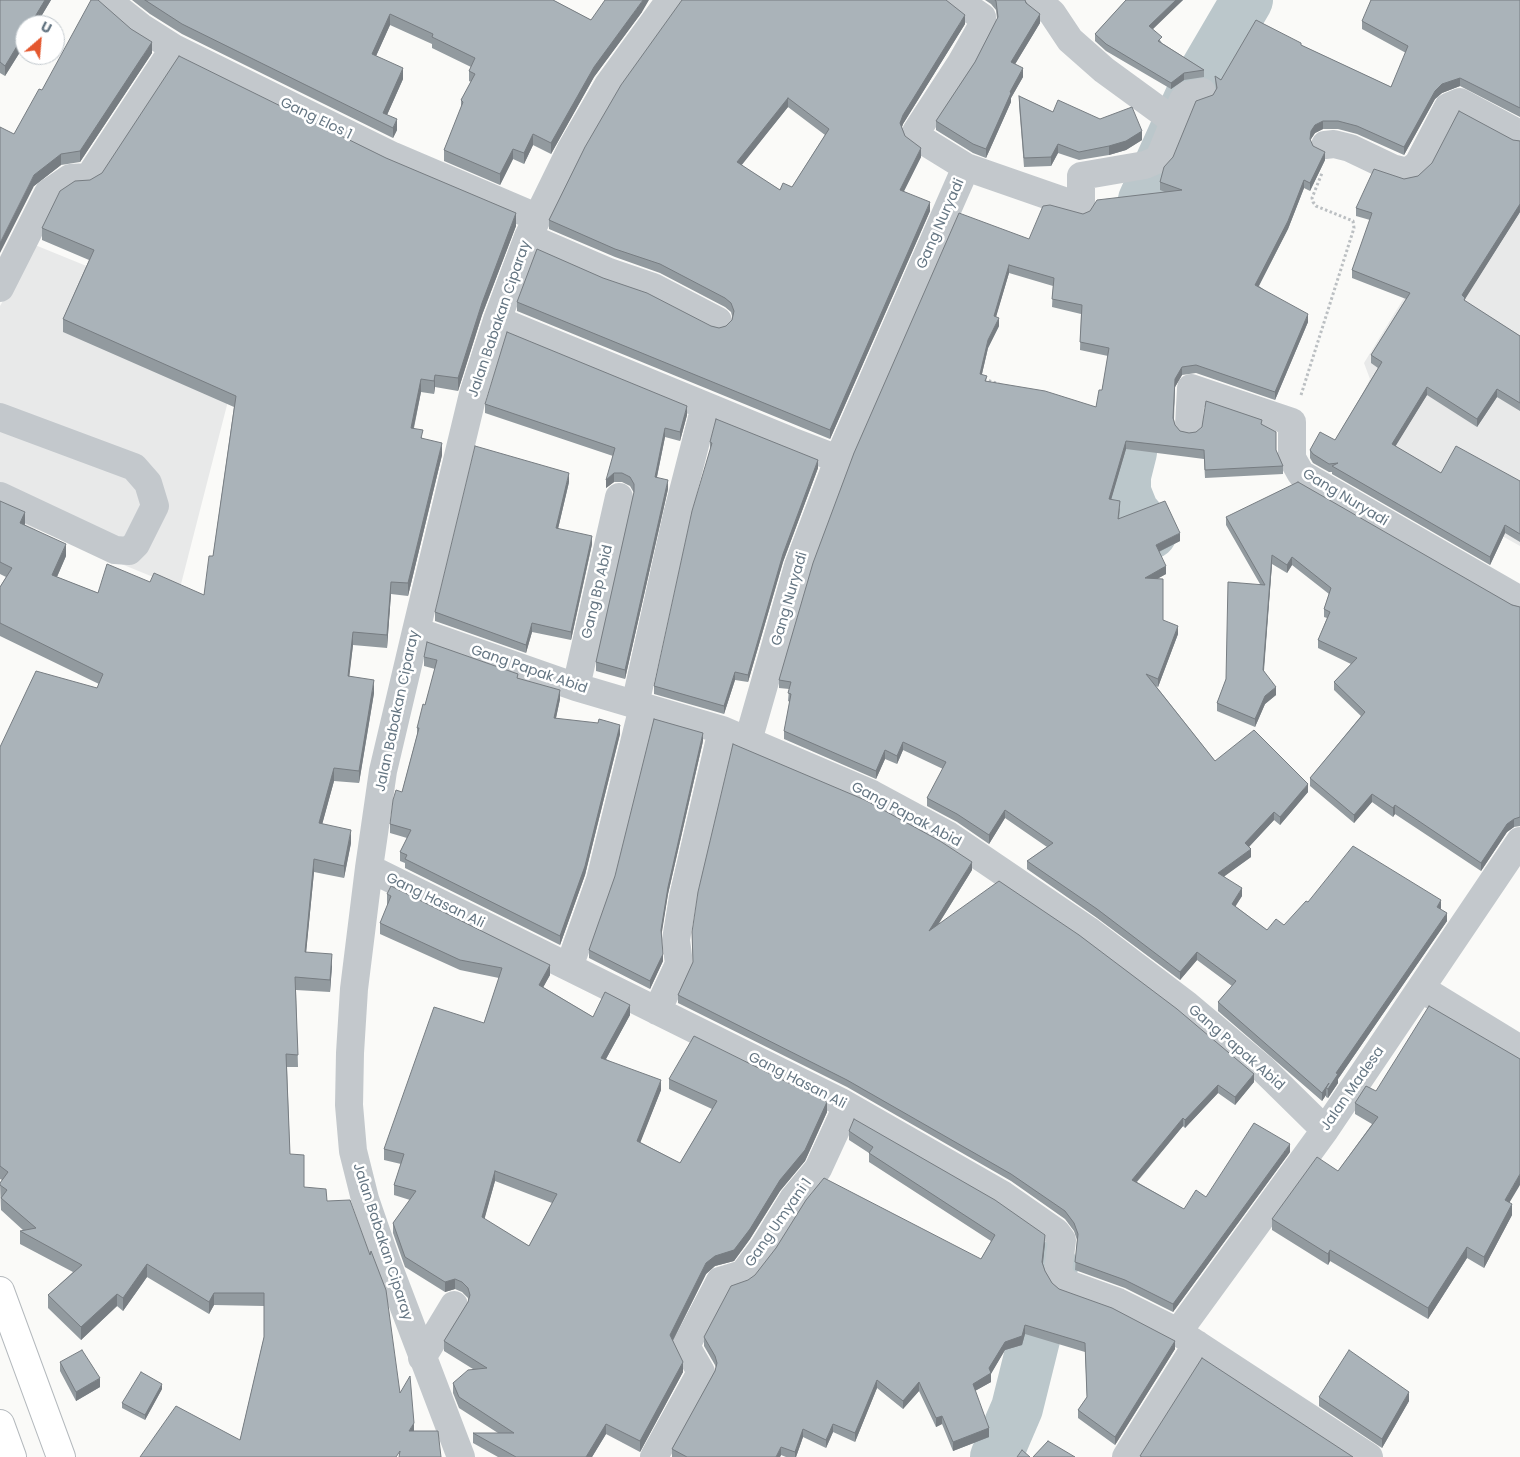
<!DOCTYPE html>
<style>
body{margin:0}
#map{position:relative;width:1520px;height:1457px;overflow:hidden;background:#fafaf8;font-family:Poppins,sans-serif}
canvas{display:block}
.north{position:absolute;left:15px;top:15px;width:50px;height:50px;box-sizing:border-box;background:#fff;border:1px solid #c1c8cd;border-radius:50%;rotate:27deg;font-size:14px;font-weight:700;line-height:20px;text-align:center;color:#657683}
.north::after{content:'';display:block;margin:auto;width:18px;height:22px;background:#e4572e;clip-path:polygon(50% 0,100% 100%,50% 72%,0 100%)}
</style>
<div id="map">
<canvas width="1520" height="1457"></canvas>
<div class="north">U</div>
</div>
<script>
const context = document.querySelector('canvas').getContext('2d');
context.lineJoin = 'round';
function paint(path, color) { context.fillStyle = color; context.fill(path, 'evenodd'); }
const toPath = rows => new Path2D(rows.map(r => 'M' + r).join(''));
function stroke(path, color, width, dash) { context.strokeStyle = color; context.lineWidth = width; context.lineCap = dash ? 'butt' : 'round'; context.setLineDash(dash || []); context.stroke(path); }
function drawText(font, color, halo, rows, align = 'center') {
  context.font = font + ' Poppins,sans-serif'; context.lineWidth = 5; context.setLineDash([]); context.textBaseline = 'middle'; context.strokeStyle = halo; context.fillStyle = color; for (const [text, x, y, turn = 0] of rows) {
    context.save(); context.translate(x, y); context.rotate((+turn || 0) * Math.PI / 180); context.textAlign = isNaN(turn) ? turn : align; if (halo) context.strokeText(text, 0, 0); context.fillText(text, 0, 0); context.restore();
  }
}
paint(toPath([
 [1520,206,1520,546,1422,491,1343,431,1370,379,1364,363,1415,280],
 [35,245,246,331,180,588,36,529,11,564,0,560,0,306]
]), '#e8e9e9');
stroke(toPath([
 [1140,265,1141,213,1144,200,1192,94,1247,0],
 [1134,427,1131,452,1125,476,1125,492,1133,512,1151,533],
 [996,1457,1017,1408,1052,1267]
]), '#bbc7cb', 52);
const highway = toPath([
 [0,1291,61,1457],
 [0,1424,12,1457]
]);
stroke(highway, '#b4b9bd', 30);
stroke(toPath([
 [984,379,999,384],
 [1301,395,1354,228,1353,221,1316,206,1313,202,1312,198,1322,173]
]), '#bbbfc2', 3, [2.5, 2.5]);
stroke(toPath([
 [107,0,141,27,174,48,393,156,536,217],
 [1036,0,1052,13,1070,40,1104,70,1174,121],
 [1325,145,1334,144,1350,148,1392,168,1408,172,1418,164,1448,107,1460,102,1520,134],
 [966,167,1081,207,1081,176,1145,165,1159,159,1183,100,1187,95,1202,92],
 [528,237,609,272,653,287,718,321],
 [0,288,48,193,70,178,89,177,174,48],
 [497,320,791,441,838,459],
 [0,417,134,467,148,483,155,506,136,544,129,551,115,550,0,496],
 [1189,426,1191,388,1292,422,1292,458,1301,474,1520,600],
 [416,631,576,687,722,730,872,794,948,835,1088,930,1187,1005,1263,1069,1325,1130],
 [576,687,619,497],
 [635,705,677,515,705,406],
 [748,741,798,566,840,455,966,167,919,138,916,132,961,63,982,26,982,17,957,0],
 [369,868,839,1101,1003,1195,1056,1232,1062,1240,1058,1272,1065,1283,1118,1302,1178,1332,1369,1457],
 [569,967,600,880,643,707],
 [1422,989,1520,1049],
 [657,1011,679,964,676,940,683,897,722,730],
 [1178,1332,1325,1130,1520,841],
 [422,1358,454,1305],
 [461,1457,386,1260,365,1199,353,1151,349,1105,350,1053,354,989,369,868,383,771,416,631,473,394,497,320,528,237,571,149,608,85,670,0],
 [654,1457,701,1372,686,1346,720,1281,743,1274,763,1248,793,1199,818,1169,847,1106],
 [1126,1457,1197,1344]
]), '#c3c8cc', 28);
stroke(highway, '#fff', 28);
paint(toPath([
 [0,0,51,0,36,25,25,25,25,44,5,76,0,73],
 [132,0,553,0,591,20,642,12,594,77,551,154,533,145,524,164,513,159,500,185,444,161,444,150,461,108,461,100,471,82,469,81,469,71,471,67,432,48,432,44,390,25,376,56,403,79,387,115,397,130,393,138,182,34,150,14],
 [985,0,1025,0,1040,23,1015,64,1023,77,1011,98,1011,102,986,158,973,153,936,130,936,121,975,62,997,19,996,10,991,4],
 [1126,0,1183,0,1152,29,1162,43,1204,70,1204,77,1184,80,1171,89,1106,51,1095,41,1095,34],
 [1520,0,1520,117,1460,86,1442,93,1435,99,1404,155,1357,134,1338,129,1323,129,1315,133,1311,139,1310,141,1313,146,1325,160,1310,191,1304,188,1288,229,1259,286,1308,322,1275,400,1196,373,1182,375,1175,387,1174,419,1175,425,1180,431,1189,433,1262,424,1276,450,1283,466,1283,474,1205,478,1204,459,1126,449,1111,499,1120,509,1119,519,1180,541,1159,552,1166,574,1158,578,1163,620,1178,634,1158,687,1156,686,1215,761,1308,792,1280,825,1274,820,1249,847,1251,857,1224,876,1242,896,1235,906,1267,930,1284,925,1308,902,1441,908,1441,909,1447,921,1338,1079,1338,1083,1328,1098,1326,1097,1326,1095,1322,1101,1218,1011,1218,1002,1232,986,1197,960,1180,980,1097,918,1027,869,1027,861,1047,847,1005,818,989,844,957,822,927,806,927,798,943,769,903,750,897,764,885,759,876,779,784,739,784,731,790,702,788,701,789,689,779,688,779,680,854,453,1029,239,1083,214,1165,192,1160,190,1160,182,1173,157,1216,90,1215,76,1221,80,1301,45,1391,87,1406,53,1362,29,1362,21],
 [1009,273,1053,286,1052,307,1081,314,1080,350,1108,356,1102,390,1096,407,987,382,982,374,988,348,999,326,996,316],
 [965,24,903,124,902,127,905,136,921,157,904,191,930,211,830,439,517,311,517,302,711,326,719,328,726,326,732,320,732,316,731,312,725,307,660,273,615,257,549,229,549,220,585,147],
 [788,107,825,135,792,187,780,190,741,165],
 [152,53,80,162,61,165,34,186,14,134,42,90],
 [1019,96,1053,112,1142,140,1126,150,1109,155,1079,160,1058,153,1051,166,1024,167,1019,105],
 [1513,140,1520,141,1520,212,1465,298,1465,301,1520,336,1520,411,1497,397,1477,427,1427,395,1395,446,1441,473,1520,481,1520,542,1505,533,1490,565,1332,474,1332,472,1329,472,1313,463,1310,458,1310,450,1335,440,1378,368,1371,363,1371,355,1406,299,1352,278,1352,270,1370,220,1356,216,1356,208,1404,179,1418,176],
 [516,226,482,315,458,391,435,387,434,394,421,392,414,428,423,439,442,455,408,596,391,594,387,648,353,645,349,676,374,693,359,783,334,781,322,824,351,843,344,878,314,872,306,952,332,966,330,992,296,990,298,1067,287,1067,290,1154,304,1187,327,1201,400,1393,414,1423,240,1440,264,1337,264,1306,214,1305,209,1314,147,1277,123,1311,117,1306,81,1340,48,1308,48,1295,73,1272,20,1244,20,1231,24,1231,1,1210,0,1183,2,1180,0,1179,0,747,97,688,99,684,0,636,0,587,6,577,0,574,0,501,25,525,66,556,57,577,98,593,150,582,204,595,213,556,234,407,63,332,63,319,89,260,42,240,42,228],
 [485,404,687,415,680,441,665,437,657,477,668,489,625,679,596,671,596,662,634,493,630,486,622,482,614,482,606,488,613,456,485,413],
 [710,442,818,468,783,562,748,682,735,680,724,714,654,694,654,686,710,451],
 [569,482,558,529,592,544,571,640,532,632,526,653,435,621,435,612],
 [1226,517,1520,607,1520,826,1514,827,1507,832,1481,871,1395,814,1393,817,1372,802,1354,823,1310,786,1310,778,1361,716,1334,690,1334,682,1351,664,1318,648,1318,640,1327,618,1324,617,1324,609,1329,594,1292,565,1287,573,1272,564,1264,671,1276,695,1265,704,1255,727,1217,711,1217,703,1226,679,1260,584,1226,525],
 [424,657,518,678,560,699,556,718,620,734,585,875,560,945,405,868,405,863,400,861,400,852,407,838,390,833,390,824,402,792,417,735,417,728,425,705,435,669,424,666],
 [703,741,668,894,661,935,663,961,650,989,589,958,589,950],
 [972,870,938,925,1254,1082,1235,1105,1218,1093,1185,1128,1183,1126,1137,1182,1184,1209,1290,1152,1173,1312,1125,1288,1075,1270,1077,1240,1074,1231,1065,1219,1011,1181,847,1087,678,1003,678,995,693,963,692,932],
 [387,894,550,975,543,987,593,1017,630,1015,606,1059,661,1090,640,1142,680,1163,712,1109,669,1089,669,1079,827,1112,805,1161,780,1191,750,1239,734,1261,715,1266,706,1274,673,1341,683,1372,640,1452,606,1434,592,1457,498,1457,473,1443,473,1433,498,1433,459,1408,453,1393,453,1383,473,1369,444,1351,444,1341,468,1302,468,1298,462,1292,455,1289,445,1292,405,1267,393,1233,393,1223,410,1200,394,1195,394,1185,401,1164,384,1160,384,1149,484,1023,499,978,460,970,380,934,380,923,388,905,387,905],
 [495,1181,552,1203,529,1246,484,1219],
 [1366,1086,1510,1203,1512,1215,1484,1268,1467,1258,1428,1319,1330,1261,1328,1265,1272,1230,1272,1219,1338,1171,1372,1124,1355,1114,1355,1103],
 [849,1131,1045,1243,1043,1264,1045,1271,1052,1283,1059,1289,1175,1349,1115,1445,1078,1418,1078,1410,1087,1397,1085,1352,1025,1334,1022,1345,1005,1350,991,1373,991,1382,975,1391,989,1437,953,1451,942,1424,936,1427,919,1391,903,1409,877,1388,855,1442,833,1432,826,1448,803,1437,796,1457,786,1457,781,1455,780,1457,672,1457,672,1449,715,1371,716,1368,715,1365,704,1346,704,1337,981,1259,991,1241,869,1162,869,1153,849,1140],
 [60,1362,100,1387,76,1401,60,1371],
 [162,1389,145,1420,122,1408,122,1403],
 [1319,1397,1409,1401,1382,1448,1319,1406]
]), '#929a9f');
paint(toPath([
 [45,0,51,0,36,25,30,25],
 [643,0,649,0,642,12,594,77,551,154,551,143,594,67],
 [1176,0,1183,0,1149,33,1149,26],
 [390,14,390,25,372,65,372,54],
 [1040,14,1040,23,1011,71,1011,62],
 [965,15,965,24,903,124,900,132,900,123,903,115],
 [25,33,25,44,5,76,5,66],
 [152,42,152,53,80,162,80,151],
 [403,68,403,79,383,124,383,113],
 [1023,68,1023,77,1011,98,1011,102,986,158,986,149,1010,92],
 [1184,73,1184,80,1171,89,1171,83],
 [1460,78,1460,86,1442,93,1435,99,1404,155,1404,147,1435,91,1442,84],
 [788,98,788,107,737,171,737,162],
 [397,119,397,130,393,138,393,128],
 [1323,121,1323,129,1315,133,1311,139,1310,147,1311,131,1315,125],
 [1142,131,1142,140,1126,150,1109,155,1109,146],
 [533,134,533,145,524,164,524,153],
 [1058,144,1058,153,1051,166,1051,157],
 [921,148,921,157,900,199,900,190],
 [513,149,513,159,500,185,500,174],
 [1325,152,1325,160,1310,191,1310,183],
 [61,154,61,165,34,186,0,253,0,243,34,175],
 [1304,180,1304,188,1288,229,1255,293,1255,285],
 [930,202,930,211,830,439,830,430],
 [1520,204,1520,212,1462,304,1462,295],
 [516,213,516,226,482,315,458,391,458,378,482,303],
 [1009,265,1009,273,994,324,994,316],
 [1308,314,1308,322,1275,400,1275,392],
 [999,318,999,326,988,348,980,382,980,374,988,340],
 [1182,367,1182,375,1175,387,1173,426,1175,379],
 [435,375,435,387,434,394,434,381],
 [421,379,421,392,411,440,411,428],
 [1427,387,1427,395,1392,452,1392,444],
 [1497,389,1497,397,1477,427,1477,419],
 [687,406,687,415,680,441,680,432],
 [665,428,665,437,655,486,655,477],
 [1126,441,1126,449,1109,507,1109,499],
 [442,443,442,455,408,596,408,583],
 [818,460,818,468,783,562,748,682,748,675,783,554],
 [569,473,569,482,556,537,556,528],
 [614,473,614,482,606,488,606,480],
 [668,480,668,489,625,679,625,670],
 [25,512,25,525,20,523],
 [1505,525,1505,533,1490,565,1490,557],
 [1180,533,1180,541,1156,553,1156,545],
 [592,536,592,544,571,640,571,632],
 [66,544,66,556,52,588,52,575],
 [1272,555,1272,564,1263,679,1263,670],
 [1292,557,1292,565,1287,573,1287,565],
 [1166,566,1166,574,1145,586,1145,578],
 [391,582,391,594,387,648,387,635],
 [532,623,532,632,526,653,526,645],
 [1178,626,1178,634,1158,687,1158,679],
 [353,632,353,645,348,688,348,676],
 [735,672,735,680,724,714,724,706],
 [374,680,374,693,359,783,359,771],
 [1276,687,1276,695,1265,704,1255,727,1255,719,1265,696],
 [560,690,560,699,554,727,554,718],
 [620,725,620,734,585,875,560,945,560,936],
 [703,733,703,741,668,894,661,938,661,930,668,887],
 [903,742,903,750,897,764,897,756],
 [885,750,885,759,876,779,876,771],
 [334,768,334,781,319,836,319,823],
 [1308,784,1308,792,1280,825,1280,817],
 [1372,794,1372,802,1354,823,1354,815],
 [1395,805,1395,814,1393,817,1393,808],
 [1005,810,1005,818,989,844,989,835],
 [1274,812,1274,820,1245,851,1245,843],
 [1514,819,1514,827,1507,832,1481,871,1481,863,1507,824],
 [351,830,351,843,344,878,344,866],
 [1251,849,1251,857,1218,881,1218,873],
 [314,859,314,872,305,964,305,952],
 [972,862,972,870,929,939,929,931],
 [1242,888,1242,896,1232,912,1232,904],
 [1441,900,1441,908,1437,915,1437,907],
 [1447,913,1447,921,1338,1079,1338,1083,1328,1098,1328,1089,1326,1088,1326,1095,1322,1101,1322,1093],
 [1197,952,1197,960,1180,980,1180,972],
 [332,954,332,966,330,992,330,980],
 [663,954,663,961,650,989,650,981],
 [550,965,550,975,539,995,539,985],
 [630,1005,630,1015,601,1068,601,1058],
 [1254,1074,1254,1082,1235,1105,1235,1097],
 [661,1080,661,1090,637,1151,637,1141],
 [1218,1085,1218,1093,1185,1128,1185,1120],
 [827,1102,827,1112,805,1161,780,1191,750,1239,734,1261,715,1266,706,1274,670,1346,670,1335,706,1263],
 [1183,1118,1183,1126,1132,1187,1132,1180],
 [1290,1144,1290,1152,1173,1312,1173,1304],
 [495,1171,495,1181,482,1228,482,1217],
 [1520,1174,1520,1185,1505,1210,1505,1200],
 [1512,1204,1512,1215,1484,1268,1484,1257],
 [1045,1235,1045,1243,1042,1270,1042,1262],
 [1467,1247,1467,1258,1428,1319,1428,1308],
 [1330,1250,1330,1261,1328,1265,1328,1254],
 [147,1264,147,1277,123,1311,123,1298],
 [455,1279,455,1289,445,1292,445,1282],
 [214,1293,214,1305,209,1314,209,1302],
 [117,1294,117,1306,81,1340,81,1327],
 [1025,1325,1025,1334,1022,1345,1005,1350,991,1374,991,1382,973,1392,973,1384,1005,1342],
 [1175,1341,1175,1349,1115,1445,1115,1437],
 [683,1362,683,1372,640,1452,640,1441],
 [100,1378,100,1387,76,1401,76,1392],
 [877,1380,877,1388,855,1442,855,1433],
 [919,1382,919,1391,903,1409,903,1401],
 [162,1384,162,1389,145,1420,145,1415],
 [1409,1392,1409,1401,1382,1448,1382,1439],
 [942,1416,942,1424,936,1427,936,1418],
 [414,1423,414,1436,409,1431],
 [606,1424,606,1434,592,1457,586,1457],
 [833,1424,833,1432,826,1448,826,1440],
 [989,1428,989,1437,953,1451,953,1442],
 [803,1429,803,1437,796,1457,795,1457,795,1452],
 [781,1447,781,1455,780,1457,776,1457]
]), '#777d82');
const building = toPath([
 [0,0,45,0,30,25,25,25,25,33,5,66,0,62,0,0],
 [91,0,98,0,131,29,152,42,80,151,61,154,34,175,0,243,0,127,14,134,39,89,42,90,91,0],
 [145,0,553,0,591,20,605,0,643,0,594,67,551,143,533,134,524,153,513,149,500,174,444,150,463,102,461,100,475,74,469,71,475,58,432,37,433,34,390,14,372,54,403,68,383,113,397,119,393,128,182,24,145,0],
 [682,0,946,0,965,15,903,115,900,123,905,136,921,148,900,190,930,202,830,430,517,302,537,249,603,278,647,293,711,326,719,328,726,326,732,320,734,311,731,303,725,298,660,264,615,249,549,220,585,147,621,85,682,0],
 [788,98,829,129,792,187,783,183,780,190,737,162,788,98],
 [995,0,1025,0,1026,3,1040,14,1011,62,1023,68,1010,92,1011,93,986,149,973,144,936,121,975,62,998,17,996,1,995,0],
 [1126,0,1176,0,1149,26,1162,37,1158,41,1204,70,1184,73,1171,83,1106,44,1095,34,1126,0],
 [1371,0,1520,0,1520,108,1460,78,1442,84,1435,91,1404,147,1357,126,1338,121,1323,121,1315,125,1311,131,1310,139,1313,146,1325,152,1310,183,1304,180,1288,221,1255,285,1308,314,1275,392,1196,365,1182,367,1175,379,1173,418,1175,425,1180,431,1189,433,1196,432,1202,427,1206,401,1262,420,1261,424,1276,432,1276,450,1283,466,1205,470,1204,450,1126,441,1109,499,1120,501,1118,519,1165,501,1180,533,1156,545,1166,566,1145,578,1163,579,1163,620,1178,626,1158,679,1146,674,1215,761,1254,730,1308,784,1280,817,1274,812,1245,843,1251,849,1218,873,1242,888,1232,904,1267,930,1276,919,1284,925,1306,901,1308,902,1353,846,1441,900,1437,907,1447,913,1336,1073,1338,1074,1328,1089,1326,1088,1329,1083,1322,1093,1218,1002,1236,981,1197,952,1180,972,1097,909,1027,861,1053,843,1005,810,989,835,957,814,927,798,946,762,903,742,897,756,885,750,876,771,784,731,791,694,788,693,791,682,779,680,813,563,854,453,959,213,1029,239,1043,206,1050,205,1083,214,1090,211,1097,200,1182,190,1160,182,1164,167,1173,157,1196,101,1213,95,1217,88,1215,76,1221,80,1256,20,1301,43,1301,45,1391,87,1408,46,1362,21,1371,0],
 [1009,265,1054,278,1052,299,1082,305,1080,342,1109,348,1102,390,1099,390,1096,407,1045,391,985,381,987,376,980,374,988,340,999,318,994,316,1009,265],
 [179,56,386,158,516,213,482,303,458,378,435,375,434,381,421,379,411,428,423,430,421,438,442,443,408,583,391,582,387,635,353,632,348,676,374,680,359,771,334,768,319,823,351,830,344,866,314,859,305,952,332,954,330,980,295,977,298,1055,286,1054,290,1154,304,1155,304,1187,326,1189,327,1201,350,1200,370,1255,371,1251,386,1290,400,1393,410,1376,414,1423,409,1431,438,1431,441,1457,399,1457,400,1451,396,1457,140,1457,176,1406,240,1440,264,1337,264,1293,214,1293,209,1302,147,1264,123,1298,117,1294,81,1327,48,1295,82,1265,20,1231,36,1228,1,1198,7,1190,0,1185,0,1183,8,1172,0,1166,0,747,36,671,97,688,103,674,0,623,0,587,12,568,0,562,0,501,25,512,20,523,66,544,52,575,98,593,107,564,150,582,154,573,204,595,209,556,213,556,236,396,63,319,94,250,42,228,60,191,75,181,90,180,102,173,179,56],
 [1019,96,1053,112,1058,100,1100,119,1132,107,1142,131,1126,141,1109,146,1079,152,1058,144,1051,157,1024,158,1019,96],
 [1459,111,1513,140,1520,141,1520,204,1462,295,1465,298,1464,300,1520,336,1520,403,1497,389,1477,419,1427,387,1392,444,1441,473,1456,446,1520,481,1520,534,1505,525,1490,557,1332,466,1338,463,1329,464,1313,454,1310,450,1320,432,1335,440,1382,362,1371,355,1410,293,1352,270,1372,213,1356,208,1374,169,1404,179,1418,176,1432,163,1459,111],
 [507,332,687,406,680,432,665,428,655,477,668,480,625,670,596,662,634,492,634,484,630,477,622,473,614,473,606,480,615,448,485,404,507,332],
 [716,419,818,460,783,554,748,675,735,672,724,706,654,686,692,511,712,443,710,442,716,419],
 [475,446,569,473,556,528,592,536,571,632,532,623,526,645,435,612,475,446],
 [1298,482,1512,605,1520,607,1520,817,1514,819,1507,824,1481,863,1395,805,1393,808,1372,794,1354,815,1310,778,1365,712,1334,682,1357,658,1318,640,1330,612,1324,609,1331,588,1292,557,1287,565,1272,555,1263,670,1276,687,1265,696,1255,719,1217,703,1226,679,1228,582,1265,585,1226,517,1298,482],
 [427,642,518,674,517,678,560,690,554,718,598,723,599,719,620,725,585,866,560,936,405,859,407,855,400,852,411,830,390,824,393,800,396,790,402,792,419,728,417,728,423,704,425,705,437,660,424,657,427,642],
 [654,719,703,733,668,887,661,930,663,954,650,981,589,950,615,876,654,719],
 [733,744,865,800,940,841,972,862,929,931,999,881,1079,935,1177,1009,1254,1074,1235,1097,1218,1085,1185,1120,1183,1118,1132,1180,1184,1209,1196,1190,1206,1197,1254,1123,1290,1144,1173,1304,1125,1280,1075,1262,1078,1234,1074,1223,1065,1211,1011,1174,847,1080,678,995,693,962,692,932,698,892,733,744],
 [391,886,550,965,539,985,593,1017,605,992,630,1005,601,1058,661,1080,637,1141,680,1163,717,1101,669,1079,694,1036,827,1102,805,1150,780,1180,750,1229,734,1250,715,1256,706,1263,670,1335,683,1362,640,1441,606,1424,586,1457,516,1457,473,1433,514,1433,459,1397,453,1383,468,1370,487,1368,444,1341,468,1302,470,1295,468,1288,462,1282,455,1279,445,1282,405,1257,393,1223,416,1191,394,1185,404,1154,384,1149,434,1007,484,1023,502,968,460,960,380,923,391,896,387,894,391,886],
 [495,1171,557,1194,529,1246,482,1217,495,1171],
 [1429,1006,1520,1059,1520,1174,1505,1200,1512,1204,1484,1257,1467,1247,1428,1308,1330,1250,1328,1254,1272,1219,1317,1157,1338,1171,1378,1117,1355,1103,1366,1086,1376,1091,1429,1006],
 [854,1119,995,1200,1045,1235,1042,1262,1045,1271,1052,1283,1059,1289,1112,1308,1175,1341,1115,1437,1078,1410,1087,1397,1085,1343,1025,1325,1022,1336,1005,1342,989,1368,991,1373,973,1384,989,1428,953,1442,942,1416,936,1418,919,1382,903,1401,877,1380,855,1433,833,1424,826,1440,803,1429,795,1452,781,1447,776,1457,687,1457,672,1449,715,1371,717,1363,715,1356,704,1337,731,1286,748,1280,755,1275,776,1248,806,1200,824,1178,981,1259,995,1235,869,1153,873,1147,849,1131,854,1119],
 [82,1350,100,1378,76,1392,60,1362,82,1350],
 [1349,1350,1409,1392,1382,1439,1319,1397,1349,1350],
 [1202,1358,1353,1457,1142,1457,1140,1456,1202,1358],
 [141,1372,162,1384,145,1415,122,1403,141,1372],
 [1048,1441,1075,1457,1033,1457,1048,1441],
 [1022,1450,1030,1457,1017,1457,1022,1450]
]);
paint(building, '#aab3b9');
stroke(building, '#777d82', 1);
drawText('14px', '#657683', '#fff', [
 ["Gang Elos 1",316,119,26],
 ["Gang Nuryadi",941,224,-66],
 ["Jalan Babakan Ciparay",500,319,-71],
 ["Gang Nuryadi",1345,498,31],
 ["Gang Bp Abid",598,592,-77],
 ["Gang Nuryadi",790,599,-74],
 ["Gang Papak Abid",529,670,19],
 ["Jalan Babakan Ciparay",398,711,-78],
 ["Gang Papak Abid",906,815,28],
 ["Gang Hasan Ali",435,901,26],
 ["Gang Papak Abid",1236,1048,41],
 ["Gang Hasan Ali",797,1081,27],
 ["Jalan Madesa",1353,1089,-55],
 ["Gang Umyani 1",779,1223,-55],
 ["Jalan Babakan Ciparay",382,1242,72]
]);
</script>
